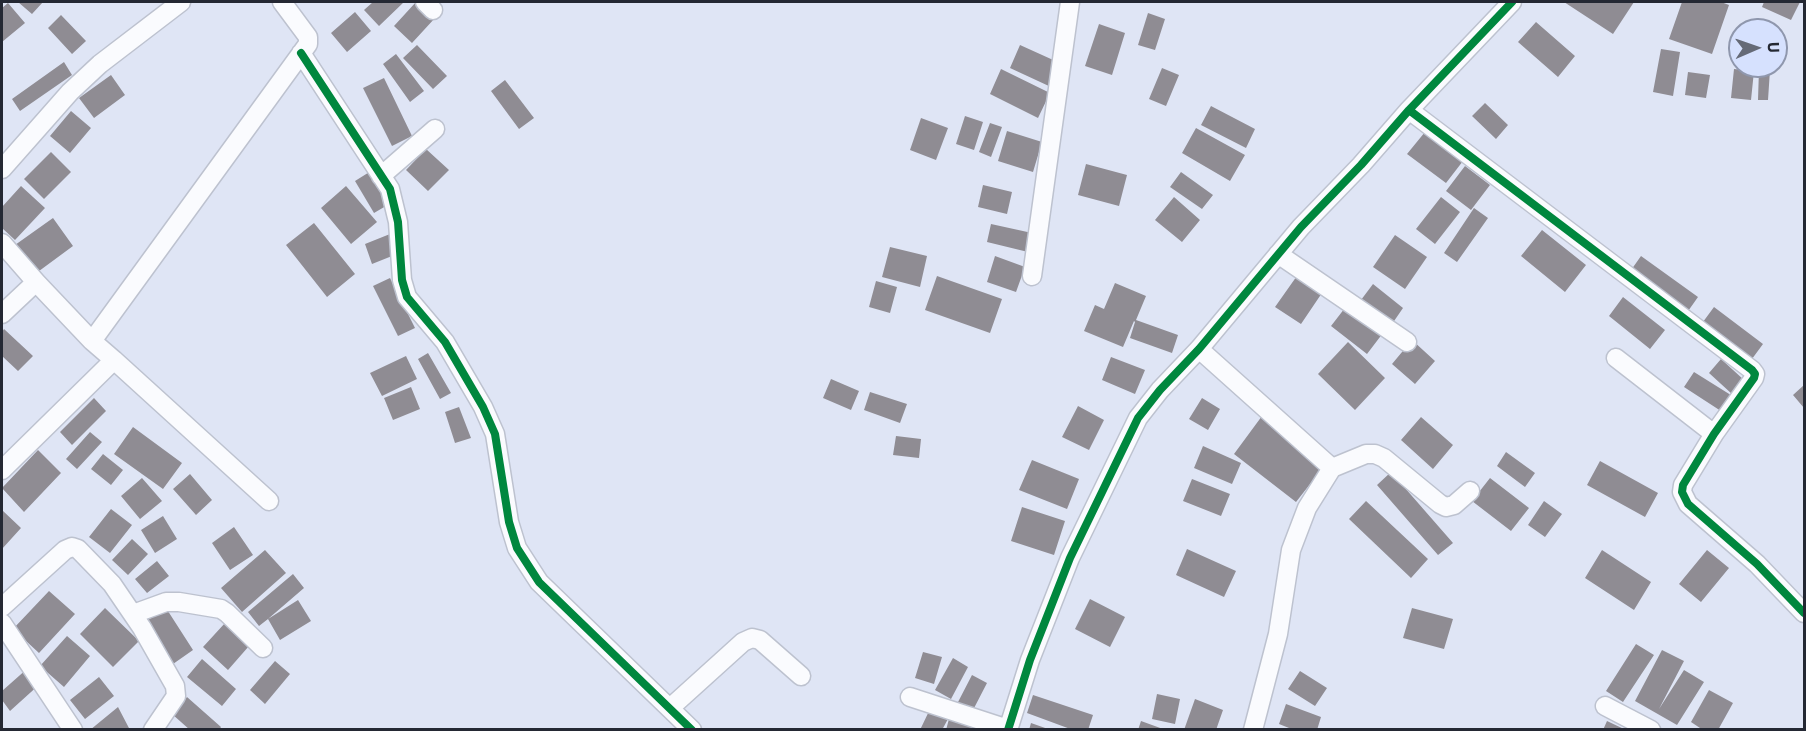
<!DOCTYPE html>
<style>
body{margin:0}
#map{position:relative;width:1806px;height:731px;overflow:hidden;background:#dfe5f5;font-family:"IBM Plex Sans",sans-serif}
canvas{display:block}
.frame{position:absolute;inset:0;border:3px solid #242833;pointer-events:none}
.north{position:absolute;left:1728px;top:18px;width:60px;height:60px;box-sizing:border-box;background:#d6e1fe;border:2px solid #8f97ad;border-radius:50%;rotate:88deg;font-size:16px;font-weight:700;line-height:24px;text-align:center;color:#242833}
.north::after{content:'';display:block;margin:auto;width:21px;height:27px;background:#656a77;clip-path:polygon(50% 0,100% 100%,50% 72%,0 100%)}
</style>
<div id="map">
<canvas width="1806" height="731"></canvas>
<div class="frame"></div>
<div class="north">U</div>
</div>
<script>
const context = document.querySelector('canvas').getContext('2d');
context.lineJoin = 'round';
function paint(path, color) { context.fillStyle = color; context.fill(path, 'evenodd'); }
const toPath = rows => new Path2D(rows.map(r => 'M' + r).join(''));
function stroke(path, color, width, dash) { context.strokeStyle = color; context.lineWidth = width; context.lineCap = dash ? 'butt' : 'round'; context.setLineDash(dash || []); context.stroke(path); }
paint(toPath([
 [18,2,43,2,32,14],
 [373,2,404,2,379,26,364,10],
 [416,2,435,18,412,43,394,26],
 [1564,2,1634,2,1613,34],
 [1682,2,1721,2,1729,5,1712,54,1669,39],
 [1764,2,1800,2,1791,20,1762,7],
 [8,3,25,23,2,42,2,8],
 [355,12,371,31,347,52,331,33],
 [1148,13,1165,19,1155,50,1138,45],
 [61,15,86,41,72,54,48,28],
 [1536,22,1575,56,1558,77,1518,42],
 [1099,24,1125,33,1112,75,1085,66],
 [417,45,447,76,433,89,403,58],
 [1020,45,1062,64,1051,87,1010,68],
 [1661,49,1680,52,1673,96,1653,92],
 [396,54,424,91,410,102,383,64],
 [64,62,72,75,20,111,12,99],
 [1162,68,1179,75,1166,106,1149,99],
 [1001,69,1050,93,1038,118,990,94],
 [1734,69,1754,71,1751,100,1731,98],
 [1759,69,1770,70,1768,100,1758,100],
 [1688,72,1710,75,1706,98,1685,95],
 [111,75,125,95,94,118,79,98],
 [384,78,412,136,392,146,363,88],
 [505,80,534,118,519,129,491,91],
 [1485,103,1508,125,1496,139,1472,116],
 [1211,106,1255,129,1246,148,1201,125],
 [71,111,91,128,70,153,50,136],
 [965,116,983,122,974,150,956,144],
 [921,118,948,128,936,160,910,150],
 [990,123,1002,127,991,157,979,152],
 [1196,128,1245,155,1230,181,1182,153],
 [1007,131,1042,142,1033,172,998,161],
 [1425,132,1463,161,1446,183,1407,154],
 [426,149,449,170,428,191,406,170],
 [51,152,71,172,44,199,24,179],
 [1086,164,1127,175,1119,206,1078,195],
 [1465,166,1490,185,1471,210,1446,191],
 [371,171,391,203,374,213,355,181],
 [1181,172,1213,195,1202,209,1170,187],
 [983,185,1012,192,1007,214,978,207],
 [21,186,45,208,15,240,2,228,2,207],
 [346,186,377,222,351,244,321,208],
 [1174,197,1200,220,1182,242,1155,220],
 [1441,197,1460,212,1435,244,1416,229],
 [1474,208,1488,218,1457,262,1444,253],
 [53,218,73,246,35,274,15,245],
 [314,223,355,274,327,297,286,245],
 [991,224,1032,233,1028,252,987,242],
 [1542,230,1586,265,1565,292,1521,256],
 [390,234,397,254,372,264,365,244],
 [1395,235,1427,257,1405,289,1373,267],
 [890,247,927,256,920,287,882,277],
 [995,256,1025,267,1016,292,987,282],
 [1641,256,1698,297,1686,314,1629,273],
 [1299,273,1324,290,1301,324,1275,307],
 [937,276,1002,299,990,333,925,310],
 [390,278,415,328,398,336,373,286],
 [876,281,897,287,890,313,869,307],
 [1115,283,1146,296,1136,320,1178,335,1172,353,1130,338,1135,322,1134,321,1123,347,1084,331,1095,305,1104,309],
 [1373,284,1403,308,1392,324,1361,300],
 [1623,297,1665,330,1650,349,1609,316],
 [1348,304,1383,333,1367,354,1331,326],
 [1714,307,1763,344,1749,363,1700,326],
 [4,329,33,356,18,371,2,356,2,332],
 [1412,340,1435,361,1415,384,1392,364],
 [1348,342,1385,378,1355,410,1318,374],
 [428,353,451,393,440,399,418,359],
 [406,356,417,379,382,396,370,373],
 [1111,357,1145,370,1135,394,1102,380],
 [1721,359,1744,380,1732,394,1709,373],
 [1694,372,1734,397,1724,413,1684,387],
 [831,379,859,391,851,410,823,398],
 [1804,385,1804,408,1793,395],
 [411,387,420,409,393,420,384,398],
 [870,392,907,404,900,423,864,410],
 [94,398,106,411,72,445,60,432],
 [1202,398,1220,409,1208,430,1189,419],
 [1078,406,1104,420,1089,450,1062,437],
 [459,407,471,438,455,443,445,412],
 [1262,416,1325,465,1296,502,1234,454],
 [1421,417,1453,445,1433,469,1401,440],
 [133,427,182,463,163,489,114,454],
 [90,432,102,442,77,469,66,459],
 [896,436,921,439,919,458,893,455],
 [1203,446,1241,463,1232,484,1194,468],
 [38,450,61,473,24,512,2,488],
 [1506,452,1535,473,1525,487,1497,466],
 [103,454,123,470,111,485,91,469],
 [1032,460,1079,479,1067,509,1019,490],
 [1600,461,1658,493,1645,517,1587,485],
 [1391,472,1453,543,1438,555,1377,485],
 [190,474,212,500,196,515,173,489],
 [142,478,162,501,140,519,121,496],
 [1490,478,1529,508,1511,531,1472,501],
 [1192,479,1230,494,1221,516,1183,501],
 [1366,501,1428,559,1411,578,1349,519],
 [1544,501,1562,514,1545,537,1528,525],
 [1022,507,1065,521,1054,555,1011,541],
 [111,509,132,525,110,553,89,537],
 [2,510,21,528,2,549],
 [163,516,177,539,155,553,141,530],
 [234,527,253,555,230,570,212,543],
 [132,539,148,554,128,575,112,560],
 [1187,549,1236,571,1224,597,1176,575],
 [265,550,286,573,242,612,221,588],
 [1602,550,1651,582,1634,610,1585,578],
 [1707,550,1729,568,1701,602,1679,584],
 [157,561,169,576,147,593,135,579],
 [293,574,304,588,268,619,298,600,311,621,280,640,268,619,259,626,248,612],
 [49,591,75,614,39,653,13,629],
 [1090,599,1125,617,1110,647,1075,629],
 [105,608,139,641,113,667,80,634],
 [166,608,193,650,173,664,145,622],
 [1412,608,1453,619,1444,649,1403,638],
 [225,623,249,646,228,670,203,647],
 [67,636,90,656,64,687,40,666],
 [1636,644,1654,655,1623,702,1606,691],
 [1662,650,1684,661,1659,709,1684,670,1704,682,1677,725,1635,701],
 [923,652,942,657,934,684,915,678],
 [953,658,968,667,951,699,935,690],
 [202,659,236,689,222,706,187,677],
 [275,661,290,674,265,704,250,690],
 [28,668,41,683,10,711,2,700,2,691],
 [1300,671,1327,688,1315,706,1288,689],
 [972,675,987,683,972,712,957,704],
 [99,677,114,696,85,719,70,700],
 [1709,690,1733,703,1718,730,1703,730,1691,722],
 [1157,694,1180,699,1175,724,1152,719],
 [1033,695,1093,715,1088,730,1073,730,1027,713],
 [187,697,221,727,219,730,190,730,172,714],
 [1195,699,1223,710,1216,730,1184,730],
 [1286,704,1321,717,1317,730,1294,730,1279,724],
 [118,707,130,730,90,730],
 [931,707,949,717,942,730,920,730],
 [949,719,972,727,971,730,946,730],
 [1141,721,1163,729,1163,730,1138,730],
 [1607,721,1626,730,1603,730],
 [1031,723,1048,729,1048,730,1029,730]
]), '#8f8c93');
const minor = toPath([
 [425,2,433,10],
 [301,53,390,189,398,222,402,280,407,297,445,342,483,407,495,434,509,522,517,548,539,582,692,730],
 [1409,110,1752,370,1755,374,1754,378,1714,434,1683,485,1682,492,1688,504,1757,564,1804,613],
 [2,169,70,92,100,64,181,2],
 [381,176,435,129],
 [2,243,36,282,2,314],
 [1278,254,1407,342],
 [1032,276,1070,2],
 [92,341,308,44,308,37,282,2],
 [1199,349,1332,468],
 [1616,358,1714,434],
 [114,360,269,501],
 [2,470,114,360,92,341,36,282],
 [2,607,65,550,72,547,78,549,112,584,142,628,175,686,176,696,153,730],
 [133,614,166,602,179,602,221,609,227,613,263,648],
 [2,623,73,730],
 [910,697,1008,729],
 [1605,706,1651,730],
 [670,708,743,642,752,638,760,640,801,676],
 [1008,730,1030,660,1070,558,1138,418,1160,390,1199,349,1301,227,1361,165,1409,110,1512,2],
 [1253,730,1278,634,1291,550,1307,508,1332,468,1366,454,1375,454,1384,458,1440,504,1446,507,1454,505,1470,491]
]);
stroke(minor, '#bdc2cf', 21);
stroke(minor, '#fafbfe', 18);
stroke(toPath([
 [301,53,390,189,398,222,402,280,407,297,445,342,483,407,495,434,509,522,517,548,539,582,692,730],
 [1409,110,1752,370,1755,374,1754,378,1714,434,1683,485,1682,492,1688,504,1757,564,1804,613],
 [1008,730,1030,660,1070,558,1138,418,1160,390,1199,349,1301,227,1361,165,1409,110,1512,2]
]), '#00873e', 8);
</script>
